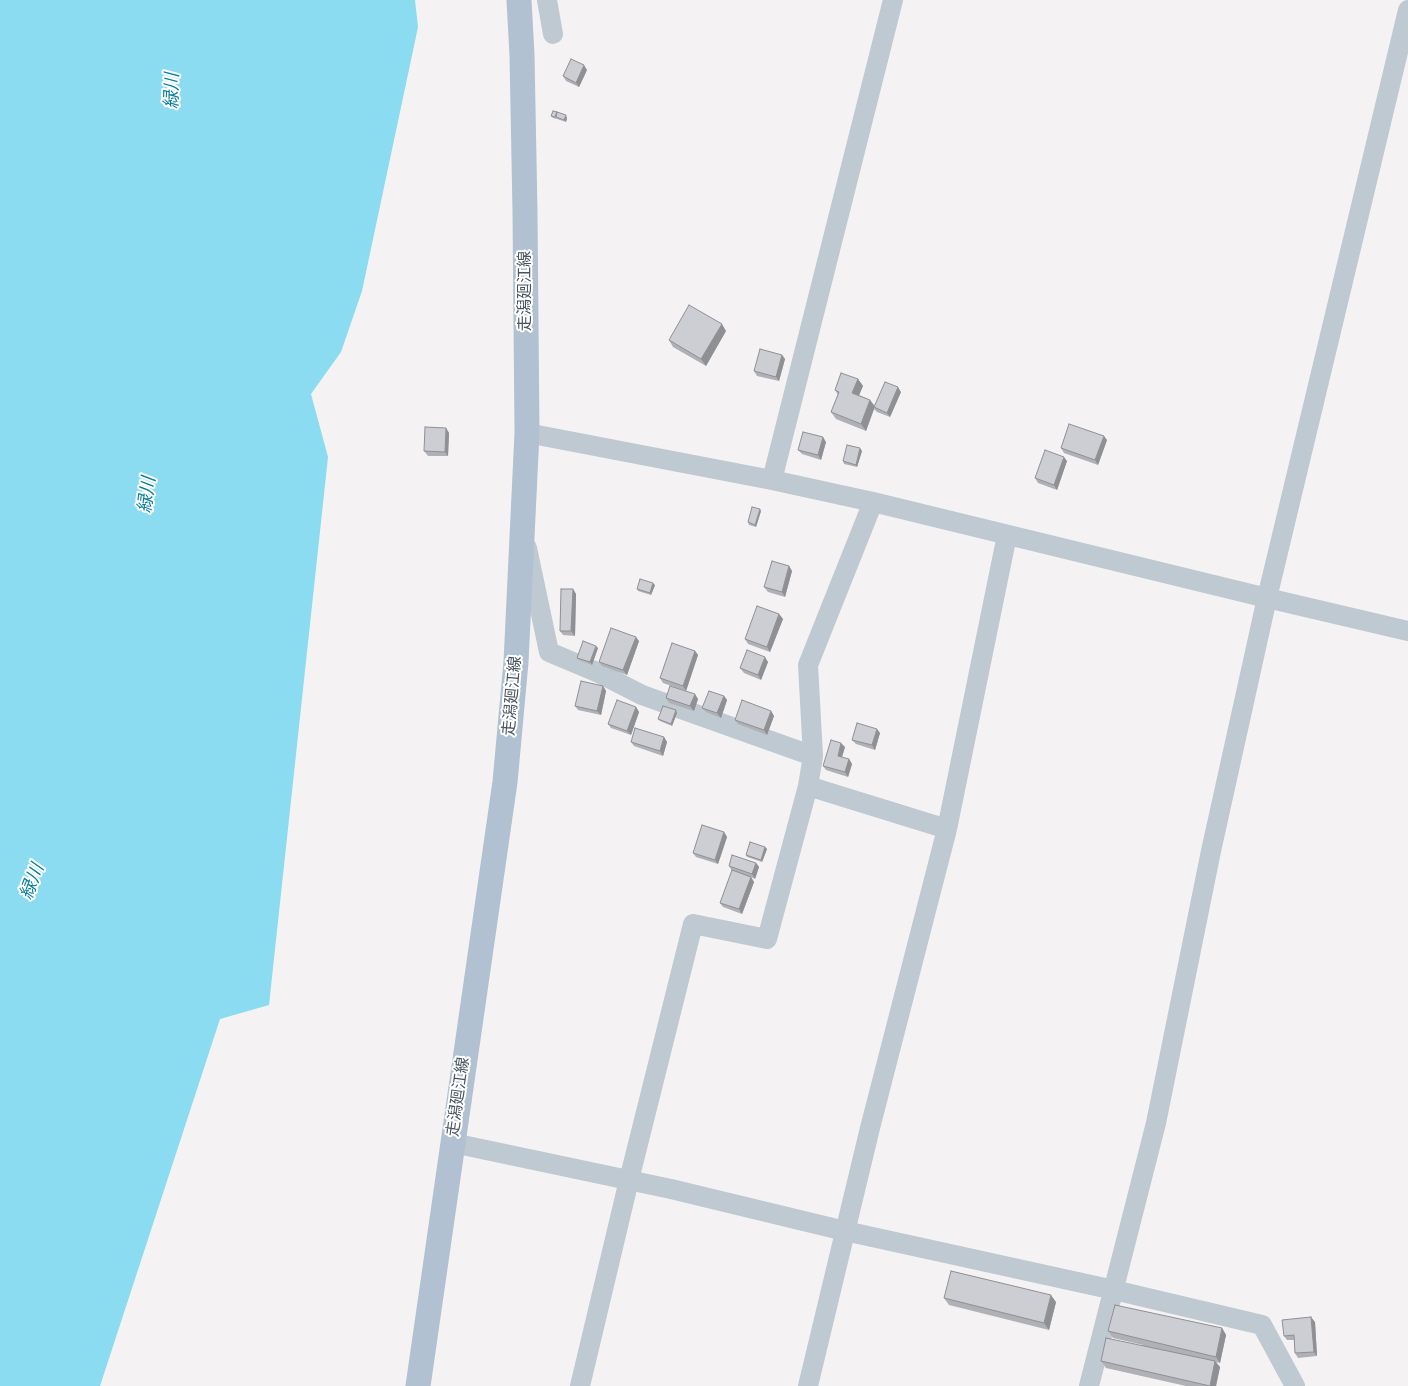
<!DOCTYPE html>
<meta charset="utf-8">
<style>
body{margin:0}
canvas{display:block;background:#f4f2f2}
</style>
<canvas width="1408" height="1386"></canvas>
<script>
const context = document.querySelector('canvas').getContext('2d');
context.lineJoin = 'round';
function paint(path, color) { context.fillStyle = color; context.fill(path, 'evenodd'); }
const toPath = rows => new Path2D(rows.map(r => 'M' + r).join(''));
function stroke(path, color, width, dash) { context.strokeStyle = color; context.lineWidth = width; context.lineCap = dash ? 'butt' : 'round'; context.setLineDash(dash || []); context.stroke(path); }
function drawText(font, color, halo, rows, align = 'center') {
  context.font = font + ' Roboto,"Noto Sans JP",sans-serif'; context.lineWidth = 4; context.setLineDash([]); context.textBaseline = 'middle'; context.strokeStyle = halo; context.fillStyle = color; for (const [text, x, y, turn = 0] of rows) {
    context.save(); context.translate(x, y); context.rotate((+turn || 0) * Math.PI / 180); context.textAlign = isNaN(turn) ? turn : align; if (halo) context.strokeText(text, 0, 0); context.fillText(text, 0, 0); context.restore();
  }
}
paint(toPath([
 [0,0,415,0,418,27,362,291,341,352,311,394,328,457,269,1005,220,1019,100,1386,0,1386]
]), '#8bdbf1');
stroke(toPath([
 [547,0,553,34],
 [527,433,772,480,873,502,1267,598,1408,631],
 [772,480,893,0],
 [527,548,549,652,599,673,642,695,813,756],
 [808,786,947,829],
 [453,1143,671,1189,845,1231,1114,1290,1262,1325,1295,1386],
 [580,1386,629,1180,693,924,767,939,808,786,813,756,808,665,873,502],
 [808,1386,870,1128,947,829,1007,535],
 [1089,1386,1156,1123,1211,851,1267,598,1408,10]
]), '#bfc9d1', 20);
stroke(toPath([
 [418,1386,505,782,516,662,527,433,525,212,522,55,519,0]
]), '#b1c1d1', 25);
paint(toPath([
 [587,70,579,87,566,81,563,76],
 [557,112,567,118,566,122,557,119,557,118,556,119,553,118,551,116],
 [726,331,706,366,673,347,669,340],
 [782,355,785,359,779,381,757,376,754,371],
 [858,379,863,386,859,395,870,400,874,405,901,392,890,417,877,412,874,409,866,431,836,419,831,412,838,395,835,390],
 [446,428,449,433,448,456,428,456,424,451],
 [1107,440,1098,465,1064,453,1061,448],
 [826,442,821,460,802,454,798,450],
 [862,451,857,467,844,464,843,461],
 [1067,461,1057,490,1038,483,1035,478],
 [761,511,756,527,749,525,748,522],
 [789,566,792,571,785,597,768,592,764,587],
 [655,585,651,595,638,591,637,589],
 [573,589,576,594,575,636,563,635,560,631],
 [779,614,783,619,770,652,748,644,745,639],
 [639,641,627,675,602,666,599,662],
 [598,648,592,665,579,660,577,658],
 [695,651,698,655,686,691,663,683,660,678],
 [768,662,761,680,744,673,740,668],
 [603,686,606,691,601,715,578,710,575,706],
 [724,696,727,700,721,718,706,712,702,708],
 [666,698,698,699,694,711,669,703],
 [636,707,639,712,631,735,611,728,608,724],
 [771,711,774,716,767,735,738,724,735,720],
 [677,713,672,726,660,721,658,719],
 [880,733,875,750,856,744,852,740],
 [664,737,667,742,663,756,634,746,631,742],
 [845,747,842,757,849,759,852,764,848,777,826,770,823,766],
 [724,832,727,837,718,864,696,857,693,853],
 [765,847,767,849,762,862,747,857,746,855],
 [756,863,759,867,755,879,751,877,754,882,742,914,723,907,720,903,732,871,729,866],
 [944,1298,1056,1302,1049,1330,949,1305],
 [1315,1322,1317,1356,1298,1358,1295,1353,1294,1340,1287,1340,1284,1336],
 [1222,1328,1226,1335,1220,1363,1216,1362,1220,1367,1216,1386,1186,1386,1106,1368,1101,1361,1143,1345,1113,1338,1108,1331]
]), '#afb1b6');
paint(toPath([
 [584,65,587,70,579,87,576,83],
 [566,115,567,118,566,122,564,120],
 [722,324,726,331,706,366,701,359],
 [782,355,785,359,779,381,776,377],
 [858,379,863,386,857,400,852,393],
 [898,387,901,392,890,417,887,413],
 [870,400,875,407,874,407,874,409,866,431,861,424],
 [446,428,449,433,448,456,445,452],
 [1104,436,1107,440,1098,465,1095,460],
 [823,437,826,442,821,460,818,455],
 [860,448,862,451,857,467,856,465],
 [1064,457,1067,461,1057,490,1054,485],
 [760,509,761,511,756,527,755,525],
 [789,566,792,571,785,597,782,592],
 [653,583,655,585,651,595,650,593],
 [573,589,576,594,575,636,571,631],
 [779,614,783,619,770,652,767,647],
 [636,637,639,641,627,675,623,670],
 [596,646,598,648,592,665,590,662],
 [695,651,698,655,686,691,683,686],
 [765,657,768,662,761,680,758,675],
 [603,686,606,691,601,715,597,711],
 [695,694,698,699,694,711,690,706],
 [724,696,727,700,721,718,717,713],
 [636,707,639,712,631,735,627,731],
 [676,710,677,713,672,726,671,724],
 [771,711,774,716,767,735,764,730],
 [877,729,880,733,875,750,872,745],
 [664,737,667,742,663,756,660,751],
 [841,743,845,747,841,760,838,756],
 [849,759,852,764,848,777,845,772],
 [724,832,727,837,718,864,715,860],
 [765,847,767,849,762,862,761,860],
 [756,863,759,867,755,879,752,874],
 [751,877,754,882,742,914,739,909],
 [1051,1295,1056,1302,1049,1330,1044,1323],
 [1311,1317,1315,1322,1317,1356,1314,1352],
 [1222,1328,1226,1335,1220,1363,1216,1357],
 [1215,1361,1220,1367,1216,1386,1210,1386]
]), '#8f9094');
const building = toPath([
 [571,59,584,65,576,83,563,76,571,59],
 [553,111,557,112,555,117,551,116,553,111],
 [557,112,566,115,564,120,556,117,557,112],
 [689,305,722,324,701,359,669,340,689,305],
 [760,349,782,355,776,377,754,371,760,349],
 [841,373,858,379,852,393,870,400,861,424,831,412,839,392,835,390,841,373],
 [885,382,898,387,887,413,874,407,885,382],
 [1069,424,1104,436,1095,460,1061,448,1069,424],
 [425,427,446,428,445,452,424,451,425,427],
 [803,432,823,437,818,455,798,450,803,432],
 [847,445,860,448,856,465,843,461,847,445],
 [1045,450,1064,457,1054,485,1035,478,1045,450],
 [752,507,760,509,755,525,748,522,752,507],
 [772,561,789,566,782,592,764,587,772,561],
 [640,579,653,583,650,593,637,589,640,579],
 [561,589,573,589,571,631,560,631,561,589],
 [757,606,779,614,767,647,745,639,757,606],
 [611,628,636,637,623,670,599,662,611,628],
 [583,641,596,646,590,662,577,658,583,641],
 [672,643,695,651,683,686,660,678,672,643],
 [747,650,765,657,758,675,740,668,747,650],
 [581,681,603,686,597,711,575,706,581,681],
 [670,686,695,694,690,706,666,698,670,686],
 [709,691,724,696,717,713,702,708,709,691],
 [617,700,636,707,627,731,608,724,617,700],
 [742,700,771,711,764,730,735,720,742,700],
 [663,706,676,710,671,724,658,719,663,706],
 [857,723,877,729,872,745,852,740,857,723],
 [635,728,664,737,660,751,631,742,635,728],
 [831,740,841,743,838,756,849,759,845,772,823,766,831,740],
 [702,825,724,832,715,860,693,853,702,825],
 [750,842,765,847,761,860,746,855,750,842],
 [732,855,756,863,752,874,729,866,732,855],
 [732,870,751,877,739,909,720,903,732,870],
 [951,1271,1051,1295,1044,1323,944,1298,951,1271],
 [1115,1305,1222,1328,1216,1357,1108,1331,1115,1305],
 [1311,1317,1314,1352,1295,1353,1294,1335,1284,1336,1282,1320,1311,1317],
 [1106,1338,1215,1361,1210,1386,1101,1361,1106,1338]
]);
paint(building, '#ccced4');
stroke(building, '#8f9094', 1);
drawText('16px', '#485560', '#fff', [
 ["走潟廻江線",526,291,-90],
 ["走潟廻江線",513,696,-85],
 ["走潟廻江線",459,1097,-82]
]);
drawText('italic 18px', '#077d9d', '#fff', [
 ["緑川",173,91,-89],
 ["緑川",148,495,-83],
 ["緑川",33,882,-69]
]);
</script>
